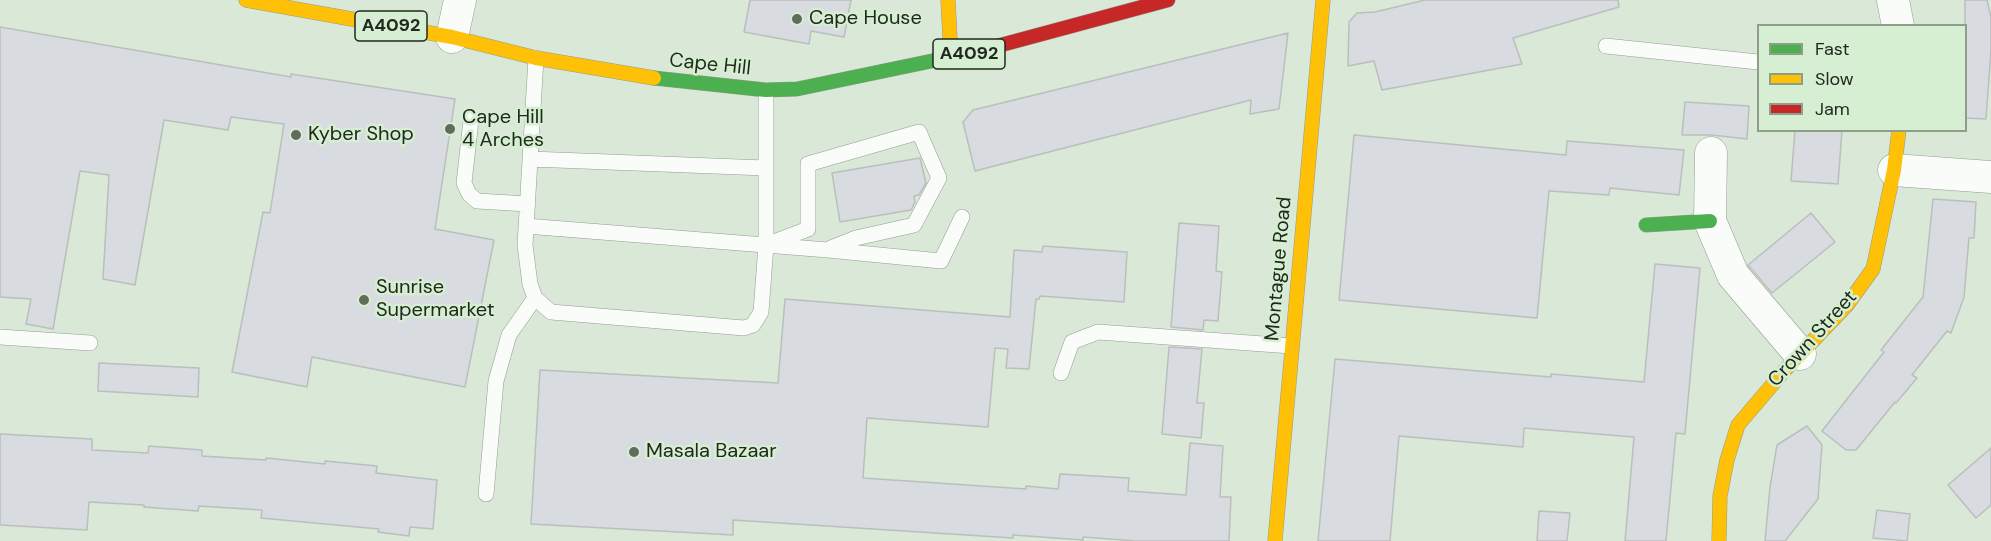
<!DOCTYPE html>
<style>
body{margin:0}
#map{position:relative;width:1991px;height:541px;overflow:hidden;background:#dae8d7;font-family:"DM Sans",sans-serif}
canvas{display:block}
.legend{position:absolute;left:1757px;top:24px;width:210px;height:108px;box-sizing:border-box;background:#d6eed1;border:2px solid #8d9f89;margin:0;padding:8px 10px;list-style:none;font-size:18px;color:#20291e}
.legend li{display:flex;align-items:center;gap:12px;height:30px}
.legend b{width:30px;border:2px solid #8d9f89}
</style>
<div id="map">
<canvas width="1991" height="541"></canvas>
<ul class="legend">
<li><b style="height:8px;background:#4caf50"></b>Fast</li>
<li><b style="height:8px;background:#ffc107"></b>Slow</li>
<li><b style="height:8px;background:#c62828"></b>Jam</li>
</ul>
</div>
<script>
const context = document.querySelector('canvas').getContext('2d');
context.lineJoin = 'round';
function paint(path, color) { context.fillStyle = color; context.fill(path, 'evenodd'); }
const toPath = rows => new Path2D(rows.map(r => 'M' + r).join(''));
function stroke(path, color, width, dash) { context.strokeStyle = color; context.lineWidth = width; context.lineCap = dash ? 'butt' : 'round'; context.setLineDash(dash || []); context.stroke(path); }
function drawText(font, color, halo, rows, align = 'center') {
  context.font = font + ' "DM Sans",sans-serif'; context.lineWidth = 5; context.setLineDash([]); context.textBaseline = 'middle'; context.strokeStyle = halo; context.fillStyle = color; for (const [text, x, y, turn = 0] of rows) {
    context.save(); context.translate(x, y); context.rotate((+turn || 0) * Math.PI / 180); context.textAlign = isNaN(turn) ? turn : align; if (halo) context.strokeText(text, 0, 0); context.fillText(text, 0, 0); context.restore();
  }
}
const building = toPath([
 [750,0,851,0,844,37,811,31,809,44,744,32,750,0],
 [1425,0,1618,0,1619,7,1513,38,1522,64,1382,90,1374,61,1348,66,1349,22,1357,13,1375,12,1425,0],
 [1965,0,1987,0,1991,17,1991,50,1986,119,1965,118,1965,0],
 [0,27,291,77,291,74,455,99,435,229,494,240,465,387,312,357,307,387,232,372,263,212,270,213,284,124,231,117,228,130,164,120,135,285,103,279,109,175,80,171,53,329,26,324,31,299,0,297,0,27],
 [1288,33,1279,109,1250,114,1251,100,975,171,963,122,973,110,1288,33],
 [1685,102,1749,106,1747,139,1712,135,1682,135,1685,102],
 [1795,130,1842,130,1838,184,1791,181,1795,130],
 [1354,135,1566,155,1567,141,1684,150,1679,195,1610,188,1609,195,1549,191,1537,318,1339,300,1354,135],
 [920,158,926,183,919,195,914,196,915,202,911,210,840,222,832,173,920,158],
 [1933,199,1976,202,1974,238,1969,238,1964,297,1951,333,1947,331,1912,375,1917,378,1896,403,1895,402,1856,450,1846,450,1822,431,1884,352,1881,350,1923,297,1933,199],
 [1811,213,1835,242,1772,293,1748,265,1811,213],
 [1179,223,1219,226,1216,271,1222,272,1218,321,1204,320,1203,330,1171,327,1179,223],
 [1043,246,1127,252,1124,302,1040,296,1039,299,1036,299,1029,369,1006,368,1008,349,995,348,988,427,867,418,863,478,1026,489,1026,486,1058,489,1060,474,1129,478,1128,491,1186,495,1190,443,1223,446,1220,497,1231,497,1229,541,1136,541,1083,537,1083,540,1013,535,1013,538,733,520,733,535,531,524,540,370,778,383,785,299,1010,317,1014,250,1042,252,1043,246],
 [1655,264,1700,268,1685,434,1676,433,1666,541,1625,541,1634,437,1524,428,1523,447,1399,436,1390,541,1318,541,1335,359,1551,377,1551,374,1644,382,1655,264],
 [1169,347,1202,349,1197,403,1204,403,1201,438,1162,434,1169,347],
 [99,363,199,368,198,397,98,391,99,363],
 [1807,426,1822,445,1818,499,1785,541,1765,541,1770,487,1777,445,1807,426],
 [0,434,92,439,92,450,148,453,149,446,202,450,202,456,266,460,266,458,325,464,325,461,377,466,376,473,437,480,433,529,410,527,409,536,378,532,379,529,261,518,262,510,199,506,198,511,144,507,144,505,89,502,87,530,0,525,0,434],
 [1991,448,1991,505,1976,518,1948,485,1991,448],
 [1877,510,1910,514,1907,541,1873,538,1877,510],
 [1539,511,1570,513,1567,541,1537,541,1539,511]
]);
paint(building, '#d8dbe0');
stroke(building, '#babfbd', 1.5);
const lane = toPath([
 [1606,46,1758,62],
 [536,58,525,245,530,284,535,298,551,312,744,328,753,325,761,312,766,245,766,90],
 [471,120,464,183,469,194,477,201,528,204],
 [530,159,766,168],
 [526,226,828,250,941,261,962,217],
 [771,243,808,229,808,164,919,132,939,178,914,225,856,238,831,248],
 [0,337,90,343],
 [1061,373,1072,342,1098,332,1291,346],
 [486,494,496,381,509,335,535,298]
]);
const street = toPath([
 [1893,0,1898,26],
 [452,37,460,0],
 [1711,153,1710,221,1733,275,1800,354],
 [1894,170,1991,177]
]);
const fast = toPath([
 [654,78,766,90,797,89,975,52],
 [1646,225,1710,221]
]);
const slow = toPath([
 [246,0,452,37,536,58,654,78],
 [948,0,951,58],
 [1275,541,1323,0],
 [1719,541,1720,496,1727,460,1738,425,1784,371,1847,305,1873,269,1894,170,1899,130]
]);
const jam = toPath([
 [975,52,1168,0]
]);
stroke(lane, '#939d91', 16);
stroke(street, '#939d91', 33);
stroke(fast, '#939d91', 15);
stroke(slow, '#939d91', 15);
stroke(jam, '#939d91', 15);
stroke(lane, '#f9fcf9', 15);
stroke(street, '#f9fcf9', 32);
stroke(fast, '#4caf50', 14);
stroke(slow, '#ffc107', 14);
stroke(jam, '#c62828', 14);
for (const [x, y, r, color] of [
 [797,19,6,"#616c5f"],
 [450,129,6,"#616c5f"],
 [296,135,6,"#616c5f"],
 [364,300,6,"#616c5f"],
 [634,452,6,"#616c5f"]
]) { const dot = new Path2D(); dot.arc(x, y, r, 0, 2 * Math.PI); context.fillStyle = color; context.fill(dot); stroke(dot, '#d6eed1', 2); }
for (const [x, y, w] of [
 [391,26,72],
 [969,54,72]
]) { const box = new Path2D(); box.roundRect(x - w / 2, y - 15, w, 30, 4.5); context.fillStyle = '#d6eed1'; context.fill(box); stroke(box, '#20291e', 1.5); }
drawText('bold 18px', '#20291e', null, [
 ["A4092",391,26],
 ["A4092",969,54]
]);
drawText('20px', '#20291e', '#d6eed1', [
 ["Cape House",809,19],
 ["Cape Hill",462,118],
 ["4 Arches",462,141],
 ["Kyber Shop",308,135],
 ["Sunrise",376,288],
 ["Supermarket",376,311],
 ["Masala Bazaar",646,452]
], 'left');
drawText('20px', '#20291e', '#d6eed1', [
 ["Cape Hill",710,65,6],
 ["Montague Road",1279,269,-85],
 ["Crown Street",1813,339,-48]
]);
</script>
